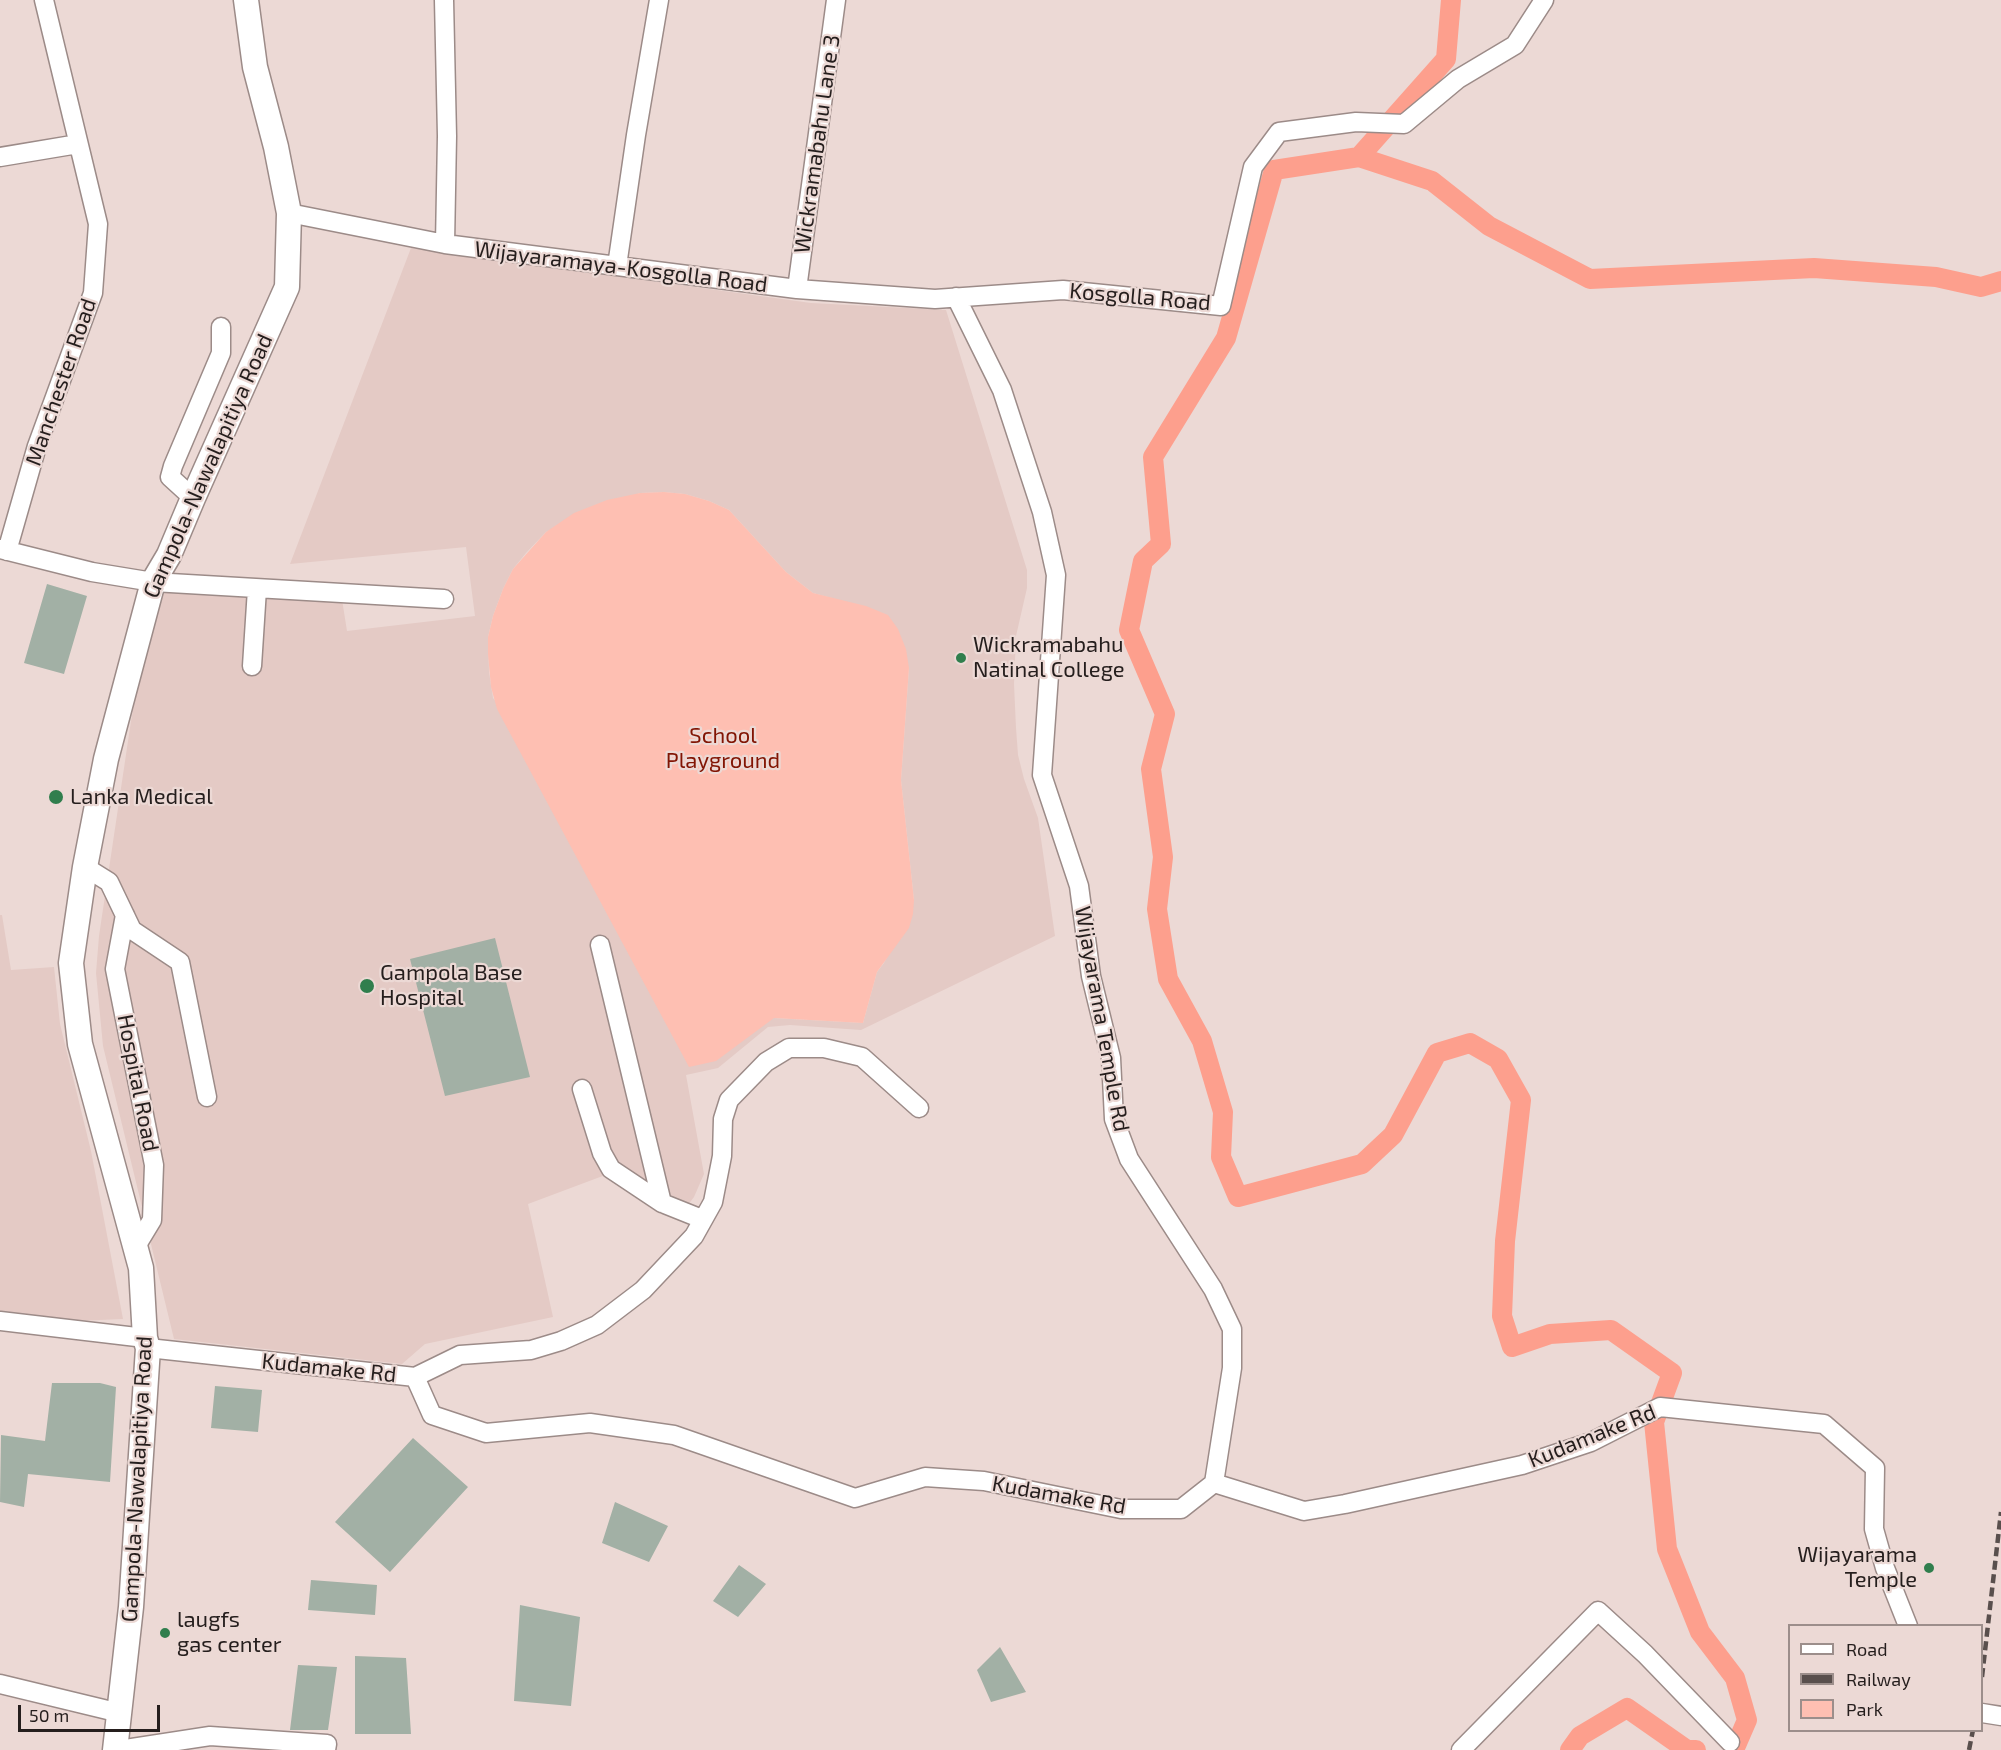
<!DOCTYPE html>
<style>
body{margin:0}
#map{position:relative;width:2001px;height:1750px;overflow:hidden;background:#ecd9d5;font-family:"Exo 2",sans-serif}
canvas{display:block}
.legend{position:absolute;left:1788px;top:1624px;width:195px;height:108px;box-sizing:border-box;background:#ecd9d5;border:2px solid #9c8e8b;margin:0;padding:8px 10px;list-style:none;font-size:18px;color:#251e1d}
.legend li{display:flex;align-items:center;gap:12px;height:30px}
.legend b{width:30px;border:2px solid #9c8e8b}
.scale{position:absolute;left:18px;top:1705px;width:142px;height:27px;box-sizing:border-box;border:3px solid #251e1d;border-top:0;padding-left:8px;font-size:18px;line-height:21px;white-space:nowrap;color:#251e1d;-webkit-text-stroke:4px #ecd9d5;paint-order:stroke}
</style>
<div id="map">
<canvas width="2001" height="1750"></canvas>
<ul class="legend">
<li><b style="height:8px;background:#fff"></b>Road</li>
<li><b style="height:8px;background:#594f4d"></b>Railway</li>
<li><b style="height:16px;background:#febfb2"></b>Park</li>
</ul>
<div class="scale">50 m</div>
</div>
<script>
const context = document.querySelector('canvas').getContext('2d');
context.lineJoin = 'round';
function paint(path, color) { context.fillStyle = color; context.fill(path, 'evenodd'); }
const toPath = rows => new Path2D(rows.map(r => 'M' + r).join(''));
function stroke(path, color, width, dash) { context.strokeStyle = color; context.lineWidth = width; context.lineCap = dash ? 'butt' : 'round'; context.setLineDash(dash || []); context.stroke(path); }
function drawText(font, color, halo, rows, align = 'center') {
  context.font = font + ' "Exo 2",sans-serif'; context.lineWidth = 4.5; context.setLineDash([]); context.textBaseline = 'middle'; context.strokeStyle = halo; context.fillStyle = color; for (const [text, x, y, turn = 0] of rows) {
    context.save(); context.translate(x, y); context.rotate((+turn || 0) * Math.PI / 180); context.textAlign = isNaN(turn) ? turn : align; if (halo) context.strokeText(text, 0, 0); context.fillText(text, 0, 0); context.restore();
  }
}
paint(toPath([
 [411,248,811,303,946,310,1027,570,1027,588,1016,636,1014,684,1016,728,1018,755,1024,779,1038,818,1055,936,861,1030,790,1025,768,1027,718,1068,686,1075,704,1174,694,1197,684,1210,608,1174,528,1204,553,1317,425,1344,402,1364,174,1339,103,1046,96,973,99,936,131,721,146,641,162,591,340,587,347,631,475,616,466,547,290,564],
 [664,492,685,494,709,501,729,510,786,572,813,593,835,599,909,668,901,780,914,900,884,963,877,972,863,1023,774,1018,493,698,489,672,488,637,493,616,503,589,513,569,526,553,546,532,640,493],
 [0,915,2,915,11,970,54,967,60,1024,91,1151,123,1319,76,1321,0,1315]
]), '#e4cac5');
paint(toPath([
 [664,492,685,494,709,501,729,510,786,572,813,593,866,606,888,615,898,629,906,649,909,668,901,780,914,900,913,914,909,928,877,972,863,1023,774,1018,716,1061,689,1067,497,709,491,687,488,654,488,637,493,616,503,589,513,569,546,532,574,513,607,500,640,493]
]), '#febfb2');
stroke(toPath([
 [1451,0,1446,59,1359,157,1274,170,1226,338,1153,457,1161,544,1143,561,1129,630,1165,714,1151,769,1163,857,1157,909,1168,979,1202,1041,1223,1112,1221,1157,1238,1197,1362,1164,1393,1135,1437,1053,1470,1043,1498,1059,1521,1100,1505,1241,1502,1316,1512,1347,1550,1334,1611,1330,1672,1373,1654,1422,1667,1549,1700,1632,1735,1678,1747,1720,1734,1750],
 [1359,157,1432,181,1489,226,1590,279,1814,268,1936,277,1981,287,2001,281],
 [1570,1750,1580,1736,1627,1708,1687,1750,1696,1750]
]), '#fd9f8d', 20);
paint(toPath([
 [47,584,87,596,64,674,24,663],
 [495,938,530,1077,445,1096,410,959],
 [52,1383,100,1383,116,1387,110,1482,28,1474,24,1507,0,1502,1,1435,45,1441],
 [215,1386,262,1390,258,1432,211,1428],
 [413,1438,468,1487,390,1572,335,1522],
 [615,1502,668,1526,649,1562,602,1543],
 [739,1565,766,1584,738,1617,713,1601],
 [311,1580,377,1585,375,1615,308,1610],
 [520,1605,580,1617,571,1706,514,1701],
 [1000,1647,1026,1692,991,1702,977,1670],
 [355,1656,406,1658,411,1734,355,1734],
 [298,1665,337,1667,328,1730,290,1730]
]), '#a2b0a5');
const minor = toPath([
 [444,0,447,136,445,244],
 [0,157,78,144],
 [289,213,445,244,797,289,935,299,1063,290,1221,306,1253,167,1279,132,1356,122,1404,124,1458,79,1515,45,1544,0],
 [617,266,636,135,659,0],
 [797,289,836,0],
 [956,297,1002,390,1042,512,1056,575,1042,775,1079,886,1091,976,1111,1058,1114,1119,1129,1159,1213,1289,1232,1329,1232,1368,1214,1483],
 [193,498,170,477,173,466,221,353,221,327],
 [0,549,92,572,153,582,444,599],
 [7,551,37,446,93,293,98,224,44,0],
 [252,666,257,589],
 [85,867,109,882,132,930,180,962,207,1097],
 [125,915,115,969,154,1165,152,1220,135,1248],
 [600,945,662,1203],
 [582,1089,602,1153,611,1169,662,1203,702,1219],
 [0,1321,145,1338],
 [148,1348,415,1377],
 [415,1377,432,1415,486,1433,590,1423,674,1435,855,1498,925,1477,984,1481,1121,1509,1181,1509,1214,1483,1304,1511,1345,1504,1522,1465,1591,1442,1660,1407,1824,1424,1875,1468,1874,1529,1885,1568,1908,1626],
 [415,1377,460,1355,531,1350,561,1341,597,1325,643,1290,694,1236,713,1202,722,1156,723,1119,729,1100,766,1062,789,1048,824,1048,862,1057,919,1108],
 [0,1684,120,1713],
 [1982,1713,2001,1716],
 [119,1750,210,1736,327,1744,326,1750],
 [1461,1750,1598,1611,1645,1654,1730,1742]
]);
const major = toPath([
 [115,1750,131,1607,148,1348,145,1338,141,1268,80,1044,71,963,85,867,106,759,153,582,169,555,193,498,287,287,289,213,276,147,255,67,246,0]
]);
stroke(minor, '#9c8b88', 21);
stroke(major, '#9c8b88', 27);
stroke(minor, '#fff', 18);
stroke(major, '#fff', 24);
stroke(toPath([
 [1982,1677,2001,1512],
 [1969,1750,1973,1730]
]), '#594f4d', 4.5, [9, 4.5]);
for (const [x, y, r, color] of [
 [961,658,6,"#307e4d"],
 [56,797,8,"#307e4d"],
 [367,986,8,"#307e4d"],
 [1929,1568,6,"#307e4d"],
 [165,1633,6,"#307e4d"]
]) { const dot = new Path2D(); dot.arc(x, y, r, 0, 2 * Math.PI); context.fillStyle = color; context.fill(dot); stroke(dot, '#ecd9d5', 2); }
drawText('22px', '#251e1d', '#ecd9d5', [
 ["Wickramabahu Lane 3",817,144,-82],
 ["Wijayaramaya-Kosgolla Road",621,267,7],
 ["Kosgolla Road",1140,297,5],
 ["Manchester Road",61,382,-71],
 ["Gampola-Nawalapitiya Road",208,466,-66],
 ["Wijayarama Temple Rd",1102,1019,80],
 ["Hospital Road",138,1083,79],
 ["Kudamake Rd",329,1368,6],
 ["Kudamake Rd",1592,1436,-22],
 ["Gampola-Nawalapitiya Road",137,1479,-87],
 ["Kudamake Rd",1059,1495,10]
]);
drawText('22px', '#251e1d', '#ecd9d5', [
 ["Wickramabahu",973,645],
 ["Natinal College",973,670],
 ["Lanka Medical",70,797],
 ["Gampola Base",380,973],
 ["Hospital",380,998],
 ["Wijayarama",1917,1555,"right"],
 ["Temple",1917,1580,"right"],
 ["laugfs",177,1620],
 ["gas center",177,1645]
], 'left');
drawText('22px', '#821504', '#ecd9d5', [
 ["School",723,736],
 ["Playground",723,761]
]);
</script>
